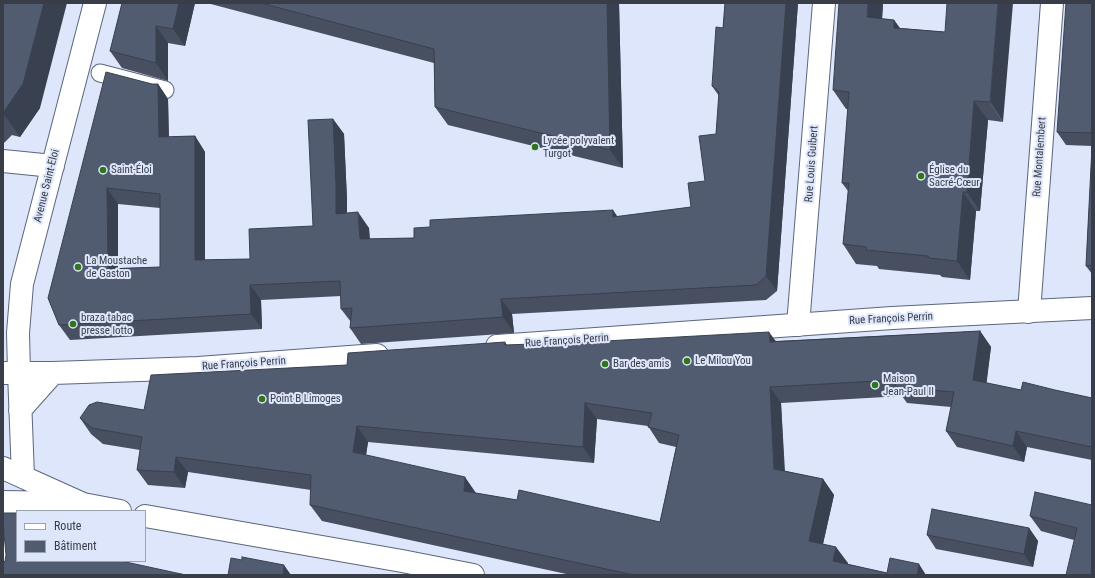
<!DOCTYPE html>
<meta charset="utf-8">
<style>
body{margin:0}
#map{position:relative;width:1095px;height:578px;overflow:hidden;background:#dde6fa;font-family:"Roboto Condensed",sans-serif}
canvas{display:block}
.frame{position:absolute;inset:0;border:4px solid #383d47;pointer-events:none}
.legend{position:absolute;left:16px;top:510px;width:130px;height:52px;box-sizing:border-box;background:#dde6fa;border:1px solid #9ba2b2;margin:0;padding:5px 7px;list-style:none;font-size:12px;color:#383d47}
.legend li{display:flex;align-items:center;gap:8px;height:20px}
.legend b{width:20px;border:1px solid #9ba2b2}
</style>
<div id="map">
<canvas width="1095" height="578"></canvas>
<div class="frame"></div>
<ul class="legend">
<li><b style="height:5px;background:#fff"></b>Route</li>
<li><b style="height:11px;background:#525c71"></b>Bâtiment</li>
</ul>
</div>
<script>
const context = document.querySelector('canvas').getContext('2d');
context.lineJoin = 'round';
const toPath = rows => new Path2D(rows.map(r => 'M' + r).join(''));
function stroke(path, color, width, dash) { context.strokeStyle = color; context.lineWidth = width; context.lineCap = dash ? 'butt' : 'round'; context.setLineDash(dash || []); context.stroke(path); }
function paint(path, color) { context.fillStyle = color; context.fill(path, 'evenodd'); }
function drawText(font, color, halo, rows, align = 'center') {
  context.font = font + ' "Roboto Condensed",sans-serif'; context.lineWidth = 4; context.setLineDash([]); context.textBaseline = 'middle'; context.strokeStyle = halo; context.fillStyle = color; for (const [text, x, y, turn = 0] of rows) {
    context.save(); context.translate(x, y); context.rotate((+turn || 0) * Math.PI / 180); context.textAlign = isNaN(turn) ? turn : align; if (halo) context.strokeText(text, 0, 0); context.fillText(text, 0, 0); context.restore();
  }
}
const lane = toPath([
 [100,73,165,90]
]);
const street = toPath([
 [3,161,53,166],
 [1029,312,1052,3],
 [798,325,824,3],
 [19,372,18,333,22,284,95,3],
 [3,533,7,575]
]);
const secondary = toPath([
 [497,346,892,318,1092,308],
 [19,372,23,477],
 [3,373,53,373,198,368,377,355],
 [20,410,53,373],
 [3,468,83,504,120,511],
 [3,502,72,503],
 [145,516,402,561,473,575]
]);
stroke(lane, '#5c667c', 19);
stroke(street, '#5c667c', 24);
stroke(secondary, '#5c667c', 24);
stroke(lane, '#fff', 17);
stroke(street, '#fff', 22);
stroke(secondary, '#fff', 22);
paint(toPath([
 [3,3,40,108,20,137,12,135,3,144],
 [122,3,195,3,185,46,168,43,168,81,122,68,110,51],
 [207,3,619,3,623,168,448,125,435,107,434,63],
 [725,3,798,3,777,291,766,300,512,314,514,333,361,344,350,328,351,322,341,309,341,296,261,300,262,329,70,340,59,325,48,298,152,84,158,84,168,99,169,137,195,136,205,152,205,260,250,259,313,226,333,119,344,134,347,200,347,213,369,228,370,239,414,238,618,217,691,207,705,181,716,134,719,96,712,86,723,28],
 [118,204,160,208,160,267,118,268],
 [883,3,882,19,894,20,900,28,945,32,1003,122,988,120,980,211,976,211,970,280,942,277,940,275,879,269,877,266,856,264,843,244,848,191,842,183,848,109,846,109,833,90],
 [1092,3,1092,146,1066,145,1057,132],
 [1092,147,1092,274,1086,266],
 [980,331,991,347,986,383,1021,390,1055,390,1092,398,1092,460,1027,447,1024,462,957,447,946,431,951,407,907,403,902,396,781,403,785,471,823,479,834,495,823,544,848,563,847,564,887,573,926,575,571,575,322,521,310,505,311,490,188,472,185,488,148,485,137,470,140,450,103,444,91,434,80,418,144,410,347,365,505,342,507,345,776,341],
 [597,419,648,426,659,443,676,447,660,522,517,500,476,493,366,455,368,442,594,463],
 [1092,505,1074,540,1041,531,1030,516],
 [1029,528,1038,541,1033,567,936,549,927,535]
]), '#474f61');
paint(toPath([
 [44,3,67,3,40,108,20,137,3,113],
 [179,3,195,3,185,46,173,29],
 [607,3,619,3,623,168,610,150],
 [786,3,798,3,777,291,766,276],
 [868,3,883,3,881,37,867,17],
 [998,3,1013,3,1003,122,990,102],
 [894,20,907,39,894,28],
 [156,26,168,43,168,81,156,63],
 [158,84,168,99,169,152,159,137],
 [974,101,988,120,980,211,967,192],
 [333,119,344,134,347,200,347,229,336,214],
 [195,136,205,152,205,276,195,260],
 [107,188,118,204,118,284,108,269],
 [963,192,976,211,970,280,957,261],
 [613,210,624,226,613,217],
 [358,212,369,228,370,255,360,239],
 [250,285,261,300,262,329,251,314],
 [501,299,512,314,514,333,503,317],
 [980,331,991,347,985,396,973,380],
 [769,332,781,348,770,342],
 [770,387,781,403,785,485,774,469],
 [585,403,597,419,594,463,583,447],
 [357,426,368,442,364,468,353,452],
 [1016,431,1027,447,1024,462,1013,446],
 [176,457,188,472,185,488,174,472],
 [465,477,476,493,464,491],
 [823,479,834,495,820,557,809,541],
 [1029,528,1038,541,1033,567,1024,554],
 [836,547,848,563,845,575,833,561],
 [919,564,926,575,917,575],
 [284,565,291,575,283,575]
]), '#39404f');
const building = toPath([
 [3,3,44,3,23,84,3,113,3,3],
 [122,3,179,3,173,29,156,26,156,63,110,51,122,3],
 [261,3,607,3,610,150,435,107,434,49,261,3],
 [725,3,786,3,766,276,756,285,501,299,503,317,350,328,352,308,341,309,340,281,250,285,251,314,59,325,48,298,106,72,152,84,158,84,159,137,195,136,195,260,250,259,249,229,313,226,308,120,333,119,336,185,336,214,358,212,360,239,414,238,414,228,430,227,430,220,613,210,613,217,691,207,688,183,705,181,699,136,716,134,719,92,712,86,716,27,723,28,725,3],
 [107,188,160,194,160,267,108,269,107,188],
 [839,3,868,3,867,17,894,20,894,28,945,32,947,3,998,3,990,102,974,101,967,192,963,192,957,261,929,258,928,256,866,250,866,247,843,244,849,183,842,183,849,92,833,90,839,3],
 [1066,3,1092,3,1092,133,1057,132,1066,3],
 [1092,147,1092,265,1086,266,1092,147],
 [980,331,973,380,1021,390,1023,382,1055,390,1092,398,1092,447,1016,431,1013,446,946,431,954,392,896,387,895,380,770,387,774,469,823,479,809,541,836,547,833,561,887,573,890,558,919,564,917,575,634,575,310,505,311,475,176,457,174,472,137,470,142,437,92,428,80,418,89,405,97,402,144,410,151,375,347,365,348,353,505,342,505,345,587,342,769,332,770,342,980,331],
 [585,403,652,413,648,427,679,435,660,522,519,490,517,500,464,491,465,477,353,452,357,426,583,447,585,403],
 [1035,492,1092,505,1092,575,1066,575,1077,528,1030,516,1035,492],
 [932,509,1029,528,1024,554,927,535,932,509],
 [3,513,17,513,17,561,121,561,186,575,3,575,3,563,5,561,6,555,3,522,3,513],
 [242,557,284,565,283,575,228,575,231,558,242,560,242,557]
]);
paint(building, '#525c71');
stroke(building, '#39404f', 1);
for (const [x, y, r, color] of [
 [535,147,4,"#2e7619"],
 [103,170,4,"#2e7619"],
 [921,176,4,"#2e7619"],
 [78,267,4,"#2e7619"],
 [73,324,4,"#2e7619"],
 [687,361,4,"#2e7619"],
 [605,364,4,"#2e7619"],
 [875,385,4,"#2e7619"],
 [262,399,4,"#2e7619"]
]) { const dot = new Path2D(); dot.arc(x, y, r, 0, 2 * Math.PI); context.fillStyle = color; context.fill(dot); stroke(dot, '#dde6fa', 1.5); }
drawText('11px', '#383d47', '#dde6fa', [
 ["Lycée polyvalent",543,141],
 ["Turgot",543,154],
 ["Saint-Éloi",111,170],
 ["Église du",929,170],
 ["Sacré-Cœur",929,183],
 ["La Moustache",86,261],
 ["de Gaston",86,274],
 ["braza tabac",81,318],
 ["presse lotto",81,331],
 ["Le Milou You",695,361],
 ["Bar des amis",613,364],
 ["Maison",883,379],
 ["Jean-Paul II",883,392],
 ["Point B Limoges",270,399]
], 'left');
drawText('11px', '#383d47', '#dde6fa', [
 ["Rue Montalembert",1040,157,-86],
 ["Rue Louis Guibert",812,164,-86],
 ["Avenue Saint-Eloi",47,186,-76],
 ["Rue François Perrin",891,319,-3],
 ["Rue François Perrin",567,341,-4],
 ["Rue François Perrin",244,364,-4]
]);
</script>
